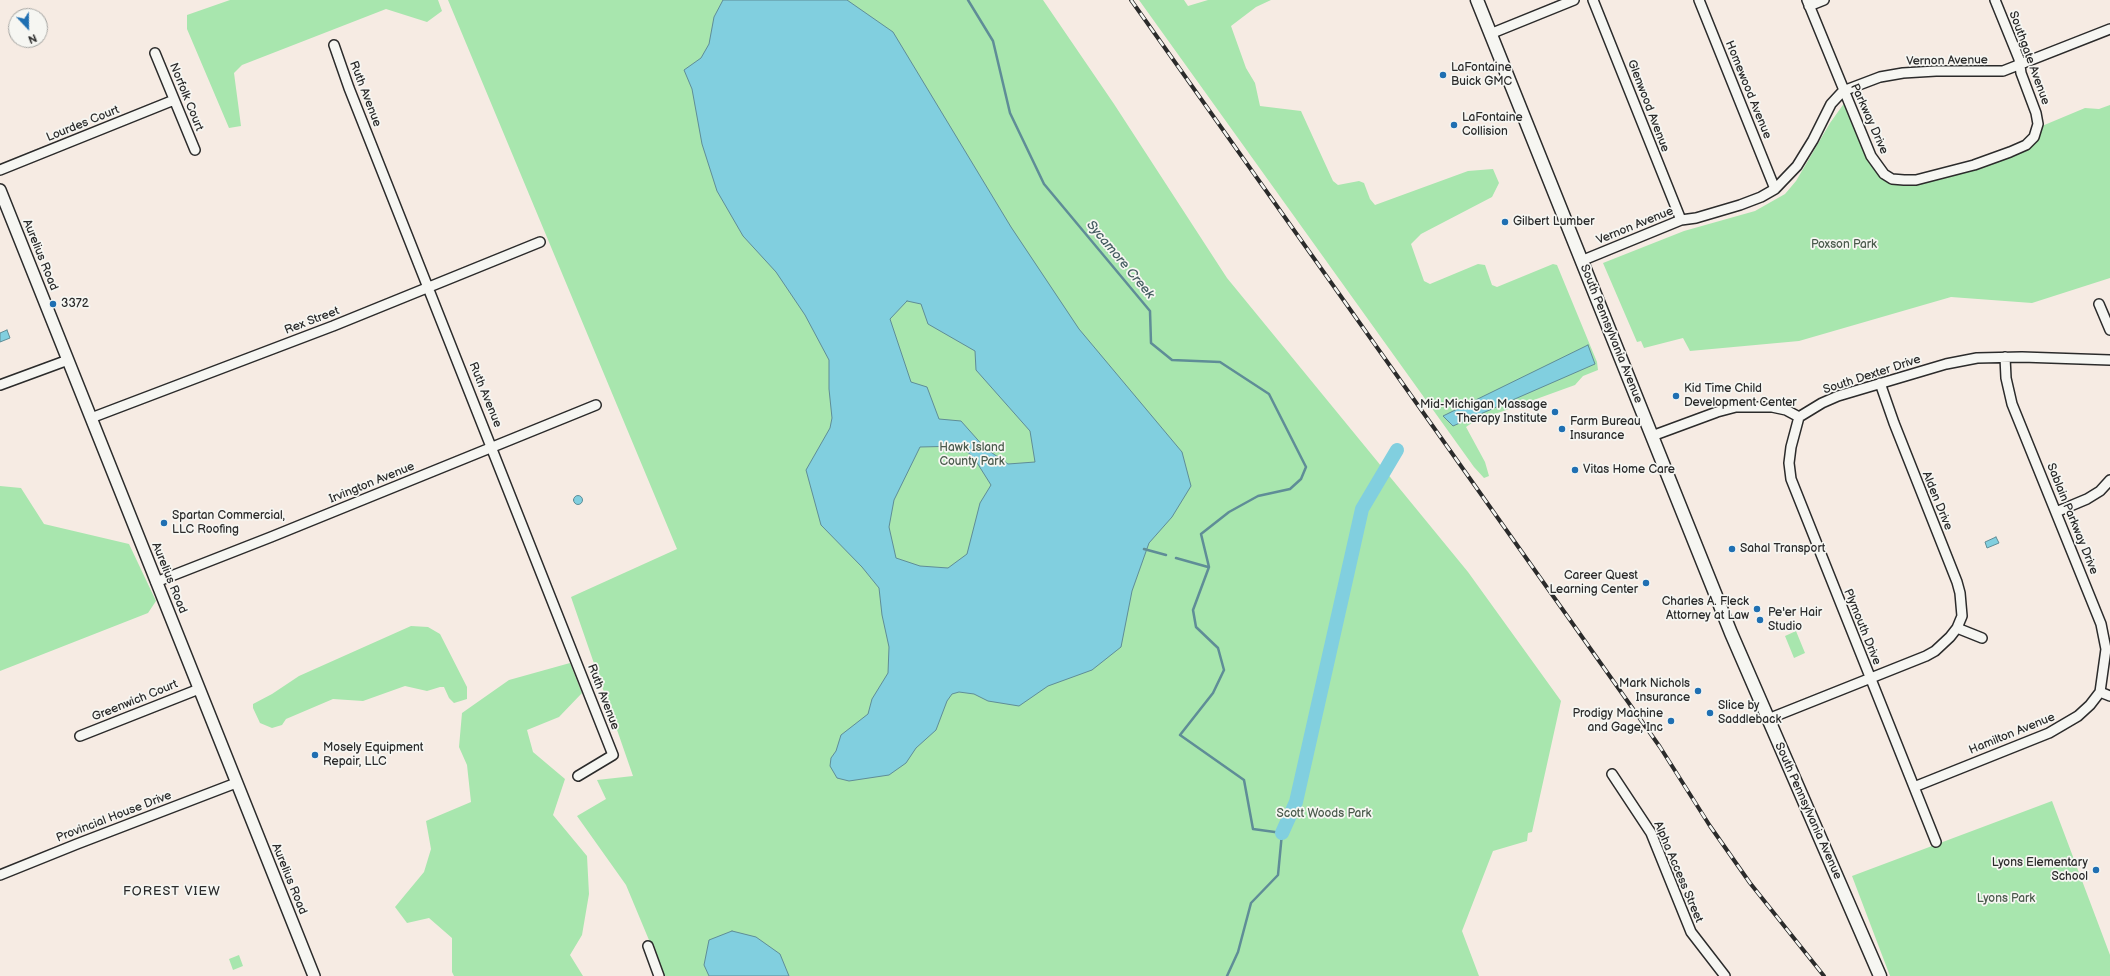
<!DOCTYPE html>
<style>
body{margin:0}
#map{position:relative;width:2110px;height:976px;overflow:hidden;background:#f6ebe3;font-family:"Balsamiq Sans",sans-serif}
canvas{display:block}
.north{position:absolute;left:8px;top:8px;width:40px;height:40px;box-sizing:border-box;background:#f6f6f2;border:1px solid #a5a5a2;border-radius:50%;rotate:158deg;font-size:11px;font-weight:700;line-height:16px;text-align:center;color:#2b2b2b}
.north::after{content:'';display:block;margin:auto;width:14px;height:18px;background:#1f6fb2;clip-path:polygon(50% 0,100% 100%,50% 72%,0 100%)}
</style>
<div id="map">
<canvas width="2110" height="976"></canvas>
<div class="north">N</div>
</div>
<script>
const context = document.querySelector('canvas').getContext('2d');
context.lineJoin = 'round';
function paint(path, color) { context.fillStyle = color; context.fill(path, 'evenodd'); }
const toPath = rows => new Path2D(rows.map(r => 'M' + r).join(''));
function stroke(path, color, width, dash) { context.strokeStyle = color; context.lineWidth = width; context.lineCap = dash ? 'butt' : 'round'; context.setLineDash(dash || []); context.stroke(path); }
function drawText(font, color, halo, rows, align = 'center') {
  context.font = font + ' "Balsamiq Sans",sans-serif'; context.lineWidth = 3.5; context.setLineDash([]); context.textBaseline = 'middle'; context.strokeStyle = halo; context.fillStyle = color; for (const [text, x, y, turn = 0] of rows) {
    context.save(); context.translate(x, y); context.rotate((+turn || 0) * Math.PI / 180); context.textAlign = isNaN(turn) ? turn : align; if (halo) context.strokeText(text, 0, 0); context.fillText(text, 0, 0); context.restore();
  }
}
paint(toPath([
 [230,0,438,0,442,11,427,22,386,9,242,65,234,73,241,126,229,128,187,29,187,15],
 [448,0,1043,0,1114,104,1227,278,1468,572,1561,701,1532,832,1528,833,1527,841,1493,851,1462,931,1479,976,664,976,626,885,577,816,606,799,597,780,633,776,571,597,677,549],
 [1139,0,1184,0,1188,6,1208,0,1271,0,1256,7,1231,26,1246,68,1255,83,1260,106,1301,111,1333,181,1338,185,1359,181,1364,183,1370,199,1375,205,1468,171,1493,169,1499,183,1492,197,1421,234,1411,244,1424,281,1430,284,1478,264,1485,265,1492,285,1497,287,1553,264,1557,265,1597,362,1598,370,1583,376,1575,385,1473,422,1466,427,1485,462,1489,476,1484,478,1474,467],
 [1845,102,1878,174,1897,184,2032,143,2042,126,2085,108,2099,109,2110,105,2110,278,2032,303,1951,297,1799,341,1690,351,1683,338,1644,348,1641,341,1637,342,1603,263,1684,231,1755,211,1785,194,1796,181,1830,123],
 [0,486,21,488,44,524,129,544,156,601,148,613,0,671],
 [411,626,428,627,440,634,467,687,467,699,454,703,449,698,444,687,440,687,427,691,405,686,363,701,333,699,286,719,282,725,272,728,260,723,253,708,253,704,272,694,299,676],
 [1796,631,1805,653,1794,658,1785,636],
 [570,663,582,693,559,717,527,730,533,752,565,779,553,815,587,856,589,894,582,935,570,955,583,976,454,976,452,972,452,938,429,918,407,923,395,907,424,872,431,849,426,821,471,802,467,765,459,747,462,713,509,680],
 [2052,801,2110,955,2110,976,1890,976,1852,876],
 [239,955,243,966,233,970,229,959]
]), '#a8e6ae');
const water = toPath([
 [723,0,847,0,893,32,1011,227,1079,329,1182,452,1191,486,1172,517,1149,543,1132,591,1121,647,1092,670,1048,686,1019,706,988,701,974,694,959,692,952,694,947,701,936,730,916,748,906,763,889,775,849,781,837,778,830,766,831,758,836,751,841,735,868,714,872,699,888,673,889,647,882,615,879,588,862,567,821,525,806,470,830,428,832,418,829,389,829,360,805,315,776,272,743,236,717,191,702,144,692,89,684,70,701,58,709,44,714,17,723,0],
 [907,301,921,304,928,324,975,351,976,370,1030,431,1035,462,1008,464,985,448,961,421,939,419,927,387,911,382,890,319,907,301],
 [961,446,974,458,991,485,980,503,967,554,948,568,920,566,896,558,889,527,894,500,920,447,961,446],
 [7,330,10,338,0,342,0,333,7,330],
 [1588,345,1595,364,1453,426,1443,416,1588,345],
 '573.5 500a4.5 4.5 0 1 1 9 0a4.5 4.5 0 1 1-9 0Z',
 [1996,537,1999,543,1987,548,1985,542,1996,537],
 [732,931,756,937,780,954,789,976,709,976,704,965,709,940,732,931]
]);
paint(water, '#81cfdf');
stroke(water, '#5f8d97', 1);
stroke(toPath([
 [968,0,993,41,1010,113,1044,184,1150,311,1151,343,1172,360,1220,362,1269,394,1306,467,1301,479,1290,489,1258,496,1229,512,1201,534,1209,567,1193,610,1196,627,1218,648,1224,670,1213,693,1180,735,1244,780,1253,829,1282,833,1278,875,1251,903,1238,952,1227,976],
 [1144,549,1166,555],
 [1176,558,1208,567]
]), '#5f8d97', 2.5);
stroke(toPath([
 [1282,833,1296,802,1362,509,1397,450]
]), '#81cfdf', 14);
const minor = toPath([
 [1593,0,1681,220],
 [1699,0,1775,189],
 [1807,0,1871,156,1884,174,1892,179,1904,180,1916,180,1974,165,2010,152,2026,145,2034,137,2038,124,2036,113,2021,73,2019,59,1995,0],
 [1809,6,1824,0],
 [1490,34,1574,0],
 [334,45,349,88,613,755,578,776],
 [155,53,195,150],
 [0,170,174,100],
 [1581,261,1681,220,1696,218,1740,205,1761,197,1775,189,1797,166,1813,140,1831,104,1843,91,1880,77,1903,73,1936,71,2003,71,2110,29],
 [2099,304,2110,330],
 [0,385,68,360],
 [1799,417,1791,447,1789,463,1791,479,1936,842],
 [91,418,333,326,540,242],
 [1652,436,1717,412,1736,407,1772,407,1786,410,1799,417,1822,403,1838,396,1946,364,1977,358,2022,357,2110,360],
 [2056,512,2087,499,2100,491,2110,480],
 [156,582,271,537,596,405],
 [1957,628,1982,638],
 [2100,692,2110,696],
 [1768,719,1926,656,1935,651,1950,637,1957,628,1962,616,1960,593,1957,582,1894,423,1880,383],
 [80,736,199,689],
 [1612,774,1651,833,1691,932,1725,976],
 [1914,787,2049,733,2078,716,2090,705,2100,692,2106,649,2101,624,2012,404,2006,378,2005,357],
 [0,875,77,844,236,783],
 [648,946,659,976]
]);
const tertiary = toPath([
 [0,190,314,976]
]);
const secondary = toPath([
 [1477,0,1731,633,1880,976]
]);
stroke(minor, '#2b2b2b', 12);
stroke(tertiary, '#2b2b2b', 14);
stroke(secondary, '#2b2b2b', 15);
stroke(minor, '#f6f6f2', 9);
stroke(tertiary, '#f6f6f2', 11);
stroke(secondary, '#f6f6f2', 12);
const rail = toPath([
 [1131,0,1660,747,1710,826,1750,883,1824,976]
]);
stroke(rail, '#2b2b2b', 4);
stroke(rail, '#f6f6f2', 2.5, [8]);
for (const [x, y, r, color] of [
 [1443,75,4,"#1f6fb2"],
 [1454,125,4,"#1f6fb2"],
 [1505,222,4,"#1f6fb2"],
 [53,304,4,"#1f6fb2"],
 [1676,396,4,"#1f6fb2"],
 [1555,412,4,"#1f6fb2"],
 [1562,429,4,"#1f6fb2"],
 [1575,470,4,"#1f6fb2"],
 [164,523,4,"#1f6fb2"],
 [1732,549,4,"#1f6fb2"],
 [1646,583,4,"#1f6fb2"],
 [1757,609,4,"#1f6fb2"],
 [1760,620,4,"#1f6fb2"],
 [1698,691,4,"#1f6fb2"],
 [1710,713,4,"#1f6fb2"],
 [1671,721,4,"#1f6fb2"],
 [315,755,4,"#1f6fb2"],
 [2096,870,4,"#1f6fb2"]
]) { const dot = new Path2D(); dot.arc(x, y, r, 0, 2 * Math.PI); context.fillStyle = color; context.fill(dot); stroke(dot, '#f6f6f2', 1.5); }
drawText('12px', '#2b2b2b', '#f6f6f2', [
 ["Southgate Avenue",2029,58,70],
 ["Vernon Avenue",1947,61,-1],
 ["Homewood Avenue",1748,90,68],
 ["Ruth Avenue",365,94,69],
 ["Norfolk Court",186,97,68],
 ["Glenwood Avenue",1648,106,69],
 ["Parkway Drive",1869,119,66],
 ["Lourdes Court",83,124,-22],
 ["Vernon Avenue",1635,226,-22],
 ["Aurelius Road",40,255,68],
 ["Rex Street",312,321,-21],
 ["South Pennsylvania Avenue",1611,334,68],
 ["South Dexter Drive",1872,375,-18],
 ["Ruth Avenue",485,395,68],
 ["Irvington Avenue",372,483,-22],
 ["Alden Drive",1937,501,68],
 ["Sablain Parkway Drive",2072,519,68],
 ["Aurelius Road",169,578,68],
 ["Plymouth Drive",1862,627,68],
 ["Ruth Avenue",603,697,69],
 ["Greenwich Court",135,701,-22],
 ["Hamilton Avenue",2012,734,-22],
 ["South Pennsylvania Avenue",1808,811,66],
 ["Provincial House Drive",114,817,-21],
 ["Alpha Access Street",1678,872,67],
 ["Aurelius Road",289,879,68]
]);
drawText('12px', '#2b2b2b', '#f6f6f2', [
 ["LaFontaine",1451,68],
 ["Buick GMC",1451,82],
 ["LaFontaine",1462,118],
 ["Collision",1462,132],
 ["Gilbert Lumber",1513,222],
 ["3372",61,304],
 ["Kid Time Child",1684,389],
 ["Development Center",1684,403],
 ["Mid-Michigan Massage",1547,405,"right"],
 ["Therapy Institute",1547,419,"right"],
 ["Farm Bureau",1570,422],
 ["Insurance",1570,436],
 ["Vitas Home Care",1583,470],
 ["Spartan Commercial,",172,516],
 ["LLC Roofing",172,530],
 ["Sahal Transport",1740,549],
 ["Career Quest",1638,576,"right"],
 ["Learning Center",1638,590,"right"],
 ["Charles A. Fleck",1749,602,"right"],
 ["Attorney at Law",1749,616,"right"],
 ["Pe'er Hair",1768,613],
 ["Studio",1768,627],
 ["Mark Nichols",1690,684,"right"],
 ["Insurance",1690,698,"right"],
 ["Slice by",1718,706],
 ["Saddleback",1718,720],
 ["Prodigy Machine",1663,714,"right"],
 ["and Gage, Inc",1663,728,"right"],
 ["Mosely Equipment",323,748],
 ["Repair, LLC",323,762],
 ["Lyons Elementary",2088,863,"right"],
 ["School",2088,877,"right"]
], 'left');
drawText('12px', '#4a5a4c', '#f6f6f2', [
 ["Poxson Park",1844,245],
 ["Hawk Island",972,448],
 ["County Park",972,462],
 ["Scott Woods Park",1324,814],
 ["Lyons Park",2006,899]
]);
drawText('italic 13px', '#455c61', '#f6f6f2', [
 ["Sycamore Creek",1120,260,50]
]);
context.letterSpacing = '1px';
drawText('13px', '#2b2b2b', '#f6f6f2', [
 ["FOREST VIEW",172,892]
]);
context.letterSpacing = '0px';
</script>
